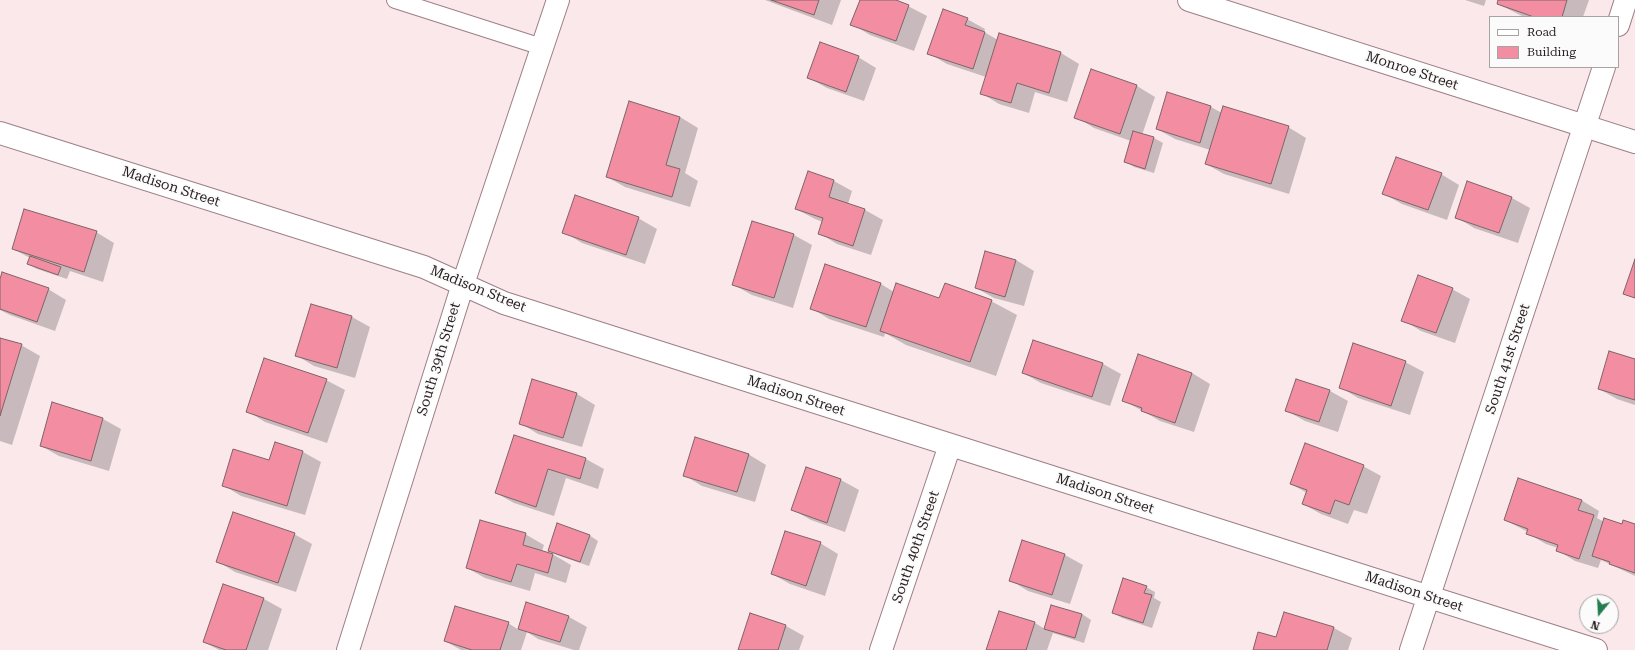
<!DOCTYPE html>
<style>
body{margin:0}
#map{position:relative;width:1635px;height:650px;overflow:hidden;background:#fbe8eb;font-family:"Roboto Serif",serif}
canvas{display:block}
.legend{position:absolute;left:1489px;top:16px;width:130px;height:52px;box-sizing:border-box;background:#fbfbfb;border:1px solid #a7a3a3;margin:0;padding:5px 7px;list-style:none;font-size:12px;color:#291e20}
.legend li{display:flex;align-items:center;gap:8px;height:20px}
.legend b{width:20px;border:1px solid #a7a3a3}
.north{position:absolute;left:1579px;top:594px;width:40px;height:40px;box-sizing:border-box;background:#fbfbfb;border:1px solid #a7a3a3;border-radius:50%;rotate:198deg;font-size:11px;font-weight:700;line-height:16px;text-align:center;color:#291e20}
.north::after{content:'';display:block;margin:auto;width:14px;height:18px;background:#237d51;clip-path:polygon(50% 0,100% 100%,50% 72%,0 100%)}
</style>
<div id="map">
<canvas width="1635" height="650"></canvas>
<ul class="legend">
<li><b style="height:5px;background:#fff"></b>Road</li>
<li><b style="height:11px;background:#f38ea2"></b>Building</li>
</ul>
<div class="north">N</div>
</div>
<script>
const context = document.querySelector('canvas').getContext('2d');
context.lineJoin = 'round';
function paint(path, color) { context.fillStyle = color; context.fill(path, 'evenodd'); }
const toPath = rows => new Path2D(rows.map(r => 'M' + r).join(''));
function stroke(path, color, width, dash) { context.strokeStyle = color; context.lineWidth = width; context.lineCap = dash ? 'butt' : 'round'; context.setLineDash(dash || []); context.stroke(path); }
function drawText(font, color, halo, rows, align = 'center') {
  context.font = font + ' "Roboto Serif",serif'; context.lineWidth = 4; context.setLineDash([]); context.textBaseline = 'middle'; context.strokeStyle = halo; context.fillStyle = color; for (const [text, x, y, turn = 0] of rows) {
    context.save(); context.translate(x, y); context.rotate((+turn || 0) * Math.PI / 180); context.textAlign = isNaN(turn) ? turn : align; if (halo) context.strokeText(text, 0, 0); context.fillText(text, 0, 0); context.restore();
  }
}
paint(toPath([
 [765,0,841,0,832,25],
 [861,0,893,0,908,6,927,16,914,51,870,35,852,24],
 [1465,0,1486,0,1484,6],
 [1500,0,1589,0,1583,17,1524,17,1498,4],
 [967,19,985,29,984,32,998,40,1061,53,1079,64,1067,102,1035,92,1029,113,999,104,981,93,986,77,947,64,928,53],
 [858,57,876,68,864,101,827,88,809,78],
 [1092,70,1137,86,1155,97,1142,135,1154,138,1163,143,1154,173,1134,167,1125,161,1131,141,1094,128,1076,117],
 [1168,93,1211,107,1222,113,1288,127,1306,138,1289,194,1224,174,1206,164,1210,150,1175,139,1157,129],
 [629,102,680,117,698,128,685,173,698,181,690,207,625,187,607,177],
 [809,172,834,181,852,191,848,204,865,210,883,220,871,255,837,244,819,233,823,222,815,219,796,209],
 [1441,174,1459,185,1447,220,1402,204,1384,194],
 [1512,198,1530,208,1518,243,1474,228,1456,217],
 [638,218,657,229,645,264,582,243,564,232],
 [753,222,794,235,812,245,793,308,752,295,734,285],
 [96,232,114,243,103,282,70,271,67,279,37,269,28,264,30,258,13,249],
 [1016,260,1034,271,1024,306,994,298,976,288],
 [0,282,48,289,66,300,55,331,10,315,0,310],
 [881,284,894,292,940,300,991,301,1017,315,996,376,906,345,885,333,884,337,829,319,811,308],
 [1452,289,1470,299,1455,343,1421,331,1403,320],
 [311,305,352,317,370,327,355,378,314,366,296,355],
 [0,339,21,345,40,356,12,445,0,441],
 [1034,342,1103,364,1121,374,1110,406,1041,383,1023,373],
 [1139,355,1192,373,1210,384,1194,432,1160,421,1123,400],
 [1635,360,1635,405,1617,399,1599,389],
 [1405,362,1424,372,1410,415,1358,398,1340,387],
 [326,380,345,390,327,443,265,422,247,411],
 [533,380,577,394,595,405,582,447,538,434,520,423],
 [1330,391,1348,401,1338,432,1305,421,1287,411],
 [53,404,103,419,121,429,109,471,59,456,41,446],
 [514,436,586,459,604,469,598,489,566,478,554,516,514,503,496,493],
 [303,452,321,462,305,515,241,496,223,485],
 [748,454,766,465,755,502,702,486,684,475],
 [1363,466,1381,476,1367,514,1354,510,1348,524,1321,514,1303,504,1307,493,1291,484],
 [806,468,841,480,859,490,845,532,811,520,793,510],
 [1581,500,1599,511,1597,518,1604,522,1635,525,1635,576,1601,560,1598,568,1575,561,1557,550,1558,548,1546,544,1527,533,1528,532,1505,520],
 [294,534,312,544,296,592,235,572,217,561],
 [525,534,544,545,542,551,554,555,571,565,566,583,535,573,530,591,485,578,467,568],
 [589,535,598,541,589,566,557,555,549,550],
 [1023,541,1065,555,1083,565,1070,604,1028,591,1010,580],
 [820,543,838,554,825,596,790,584,772,574],
 [1146,587,1155,592,1154,598,1161,602,1152,628,1122,618,1113,613],
 [264,599,282,609,268,650,219,650,204,642],
 [527,604,569,617,587,627,579,650,574,650,538,639,527,632,521,650,461,650,445,641,508,623,519,630],
 [1052,606,1082,614,1091,620,1084,643,1053,633,1047,650,988,650,1035,623,1045,629],
 [786,626,804,636,799,650,739,650],
 [1334,628,1352,638,1348,650,1254,650,1277,639]
]), '#0003');
const building = toPath([
 [771,0,819,0,814,15,771,0],
 [860,0,896,0,909,5,896,41,850,25,860,0],
 [1498,0,1567,0,1562,17,1534,17,1497,4,1498,0],
 [943,9,968,18,965,25,985,32,973,69,927,54,943,9],
 [999,33,1061,52,1049,93,1017,83,1011,103,980,94,999,33],
 [820,42,859,56,846,92,807,78,820,42],
 [1091,69,1137,85,1120,134,1074,118,1091,69],
 [1167,92,1211,106,1200,143,1156,129,1167,92],
 [629,101,680,117,666,165,680,169,672,197,606,177,629,101],
 [1223,106,1289,126,1271,184,1205,164,1223,106],
 [1133,131,1154,137,1145,169,1124,162,1133,131],
 [1396,157,1442,173,1428,210,1382,194,1396,157],
 [808,171,834,180,829,197,865,209,853,246,818,234,823,218,795,209,808,171],
 [1467,181,1512,197,1499,233,1455,218,1467,181],
 [575,195,639,217,626,255,562,233,575,195],
 [24,209,97,231,84,272,12,249,24,209],
 [752,221,794,234,774,298,732,285,752,221],
 [985,251,1016,260,1005,297,975,288,985,251],
 [30,256,61,267,58,275,27,264,30,256],
 [1635,259,1635,298,1623,294,1635,259],
 [825,264,881,283,866,327,810,309,825,264],
 [2,272,49,288,37,322,0,309,0,279,2,272],
 [1418,275,1453,288,1436,333,1401,321,1418,275],
 [896,283,939,298,945,283,992,300,970,362,880,331,896,283],
 [311,304,352,316,337,368,295,356,311,304],
 [0,338,22,344,0,416,0,338],
 [1033,340,1103,363,1092,397,1022,373,1033,340],
 [1353,343,1406,361,1391,406,1339,388,1353,343],
 [1609,351,1635,359,1635,400,1598,389,1609,351],
 [1138,354,1192,373,1175,423,1141,411,1142,408,1122,401,1138,354],
 [264,358,327,379,308,433,246,412,264,358],
 [532,379,577,393,563,438,519,424,532,379],
 [1296,379,1330,390,1319,422,1285,411,1296,379],
 [52,402,103,418,91,461,40,446,52,402],
 [514,435,586,458,580,479,548,469,536,507,495,493,514,435],
 [695,437,749,454,737,492,683,476,695,437],
 [275,442,303,451,287,506,222,486,233,449,269,460,275,442],
 [1305,443,1364,465,1349,505,1335,500,1330,514,1302,504,1307,490,1290,484,1305,443],
 [806,467,841,479,827,523,791,510,806,467],
 [1518,478,1582,500,1578,510,1594,515,1579,559,1556,551,1558,545,1526,534,1528,529,1504,520,1518,478],
 [233,512,295,533,278,583,216,562,233,512],
 [1604,518,1622,524,1623,520,1635,524,1635,573,1609,564,1610,562,1592,556,1604,518],
 [480,520,526,533,523,545,553,554,548,573,517,564,511,582,466,568,480,520],
 [557,523,590,535,580,562,548,551,557,523],
 [785,531,821,542,806,586,771,574,785,531],
 [1022,540,1065,554,1052,595,1009,581,1022,540],
 [1123,578,1147,586,1144,593,1152,595,1143,623,1112,613,1123,578],
 [223,584,264,598,246,650,226,650,203,642,223,584],
 [526,602,569,616,560,642,518,629,526,602],
 [1051,605,1082,614,1075,638,1044,629,1051,605],
 [455,606,509,622,500,650,472,650,444,641,455,606],
 [999,611,1035,622,1026,650,986,650,999,611],
 [1284,612,1334,627,1327,650,1253,650,1258,632,1276,637,1284,612],
 [750,613,786,625,778,650,738,650,750,613]
]);
paint(building, '#f38ea2');
stroke(building, '#7e6367', 1);
const service = toPath([
 [395,0,542,47]
]);
const minor = toPath([
 [1189,0,1635,142],
 [1618,25,1626,0],
 [0,133,424,267,504,303,1596,650],
 [348,650,463,284,558,0],
 [881,650,950,445],
 [1411,650,1604,67]
]);
stroke(service, '#9c7f84', 18);
stroke(minor, '#9c7f84', 24);
stroke(service, '#fff', 16);
stroke(minor, '#fff', 22);
drawText('14px', '#291e20', '#fbfbfb', [
 ["Monroe Street",1412,71,18],
 ["Madison Street",171,187,18],
 ["Madison Street",478,289,22],
 ["South 39th Street",439,359,-73],
 ["South 41st Street",1508,359,-72],
 ["Madison Street",796,396,18],
 ["Madison Street",1105,494,18],
 ["South 40th Street",916,547,-71],
 ["Madison Street",1414,592,18]
]);
</script>
